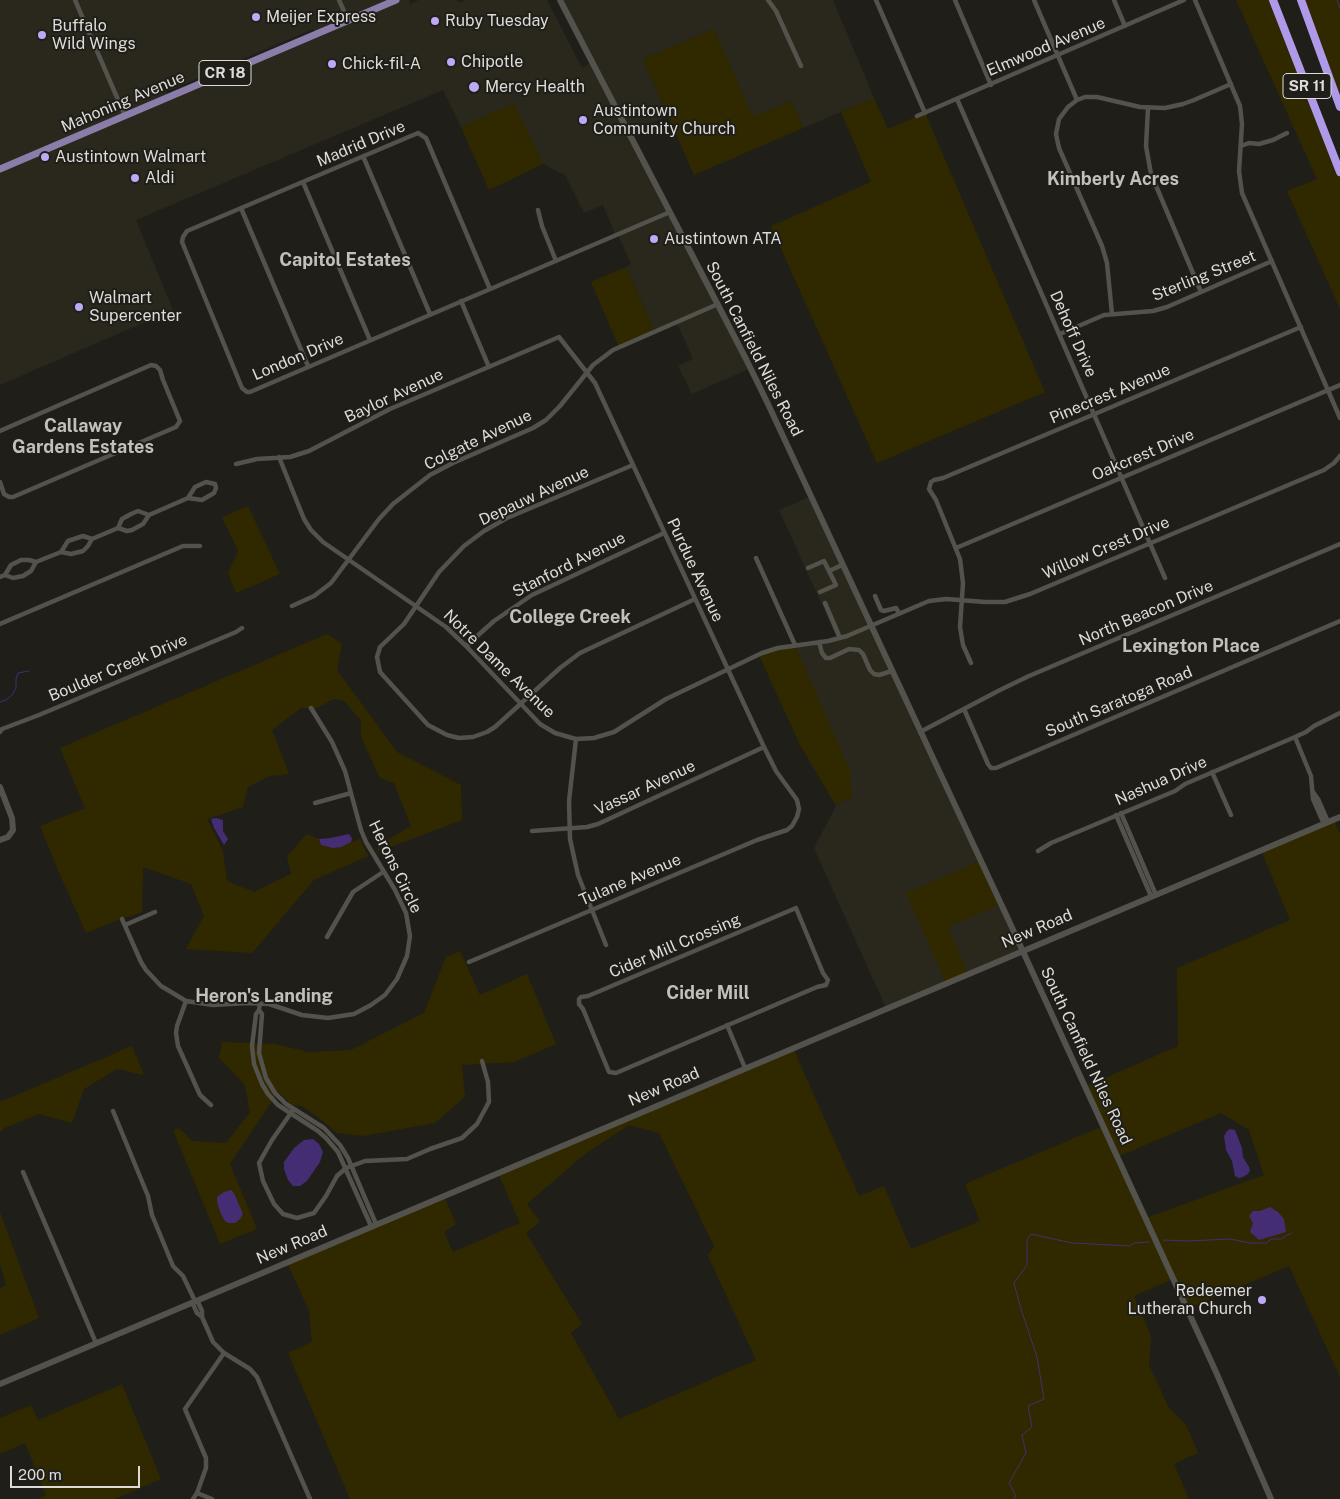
<!DOCTYPE html>
<style>
body{margin:0}
#map{position:relative;width:1340px;height:1499px;overflow:hidden;background:#1f1e19;font-family:"Public Sans",sans-serif}
canvas{display:block}
.scale{position:absolute;left:10px;top:1466px;width:130px;height:22px;box-sizing:border-box;border:2px solid #dddcd8;border-top:0;padding-left:6px;font-size:15px;line-height:18px;white-space:nowrap;color:#dddcd8;-webkit-text-stroke:4px #1f1e19;paint-order:stroke}
</style>
<div id="map">
<canvas width="1340" height="1499"></canvas>
<div class="scale">200 m</div>
</div>
<script>
const context = document.querySelector('canvas').getContext('2d');
context.lineJoin = 'round';
function paint(path, color) { context.fillStyle = color; context.fill(path, 'evenodd'); }
const toPath = rows => new Path2D(rows.map(r => 'M' + r).join(''));
function stroke(path, color, width, dash) { context.strokeStyle = color; context.lineWidth = width; context.lineCap = dash ? 'butt' : 'round'; context.setLineDash(dash || []); context.stroke(path); }
function drawText(font, color, halo, rows, align = 'center') {
  context.font = font + ' "Public Sans",sans-serif'; context.lineWidth = 4; context.setLineDash([]); context.textBaseline = 'middle'; context.strokeStyle = halo; context.fillStyle = color; for (const [text, x, y, turn = 0] of rows) {
    context.save(); context.translate(x, y); context.rotate((+turn || 0) * Math.PI / 180); context.textAlign = isNaN(turn) ? turn : align; if (halo) context.strokeText(text, 0, 0); context.fillText(text, 0, 0); context.restore();
  }
}
paint(toPath([
 [0,0,409,0,410,4,419,0,457,0,459,3,466,0,547,0,582,68,592,63,560,0,833,0,874,98,803,128,791,101,753,118,714,29,643,59,668,116,629,133,751,368,692,394,678,366,693,359,677,323,655,332,626,267,631,264,618,235,616,236,603,205,584,213,565,175,543,164,514,104,461,127,443,90,136,220,173,310,0,385],
 [313,29,316,34,168,97,166,92],
 [811,496,1023,950,886,1008,814,848,836,806,835,804,852,797,795,645,837,638,779,510]
]), '#2a281c');
paint(toPath([
 [1236,0,1273,0,1340,172,1340,309,1287,191,1317,179],
 [1301,0,1340,0,1340,107],
 [714,29,753,117,792,101,803,128,694,175,643,59],
 [874,98,888,129,925,113,1045,392,877,463,771,226,871,182,841,112],
 [514,103,543,164,489,190,461,127],
 [626,267,655,332,619,347,591,282],
 [248,506,280,574,236,593,228,573,238,551,222,517],
 [327,634,342,644,337,670,397,752,461,785,462,820,377,852,379,845,411,826,394,783,380,778,361,737,361,720,343,700,334,699,315,709,301,708,272,730,289,774,269,776,248,787,243,807,207,819,223,851,227,881,254,892,291,874,287,856,307,834,319,839,321,845,351,842,360,839,368,856,314,880,252,953,186,949,204,916,191,884,143,867,142,912,129,917,122,918,86,933,61,877,40,826,85,808,60,748],
 [795,645,850,771,852,797,835,804,800,745,759,655],
 [1334,820,1340,834,1340,1377,1289,1266,1187,1309,1173,1279,1134,1296,1151,1336,1149,1365,1169,1408,1186,1425,1198,1453,1174,1464,1189,1499,350,1499,288,1353,312,1342,309,1311,287,1262,444,1196,456,1224,444,1232,453,1252,520,1223,498,1173,793,1048,859,1196,884,1186,911,1249,980,1221,965,1184,1103,1126,1085,1087,1178,1046,1177,968,1290,920,1261,850],
 [1221,1113,1249,1130,1264,1175,1146,1218,1117,1157],
 [629,1125,659,1133,714,1246,708,1256,756,1360,619,1419,571,1333,582,1324,526,1233,540,1222,527,1204,585,1154],
 [980,861,1001,904,948,927,968,973,946,983,906,893],
 [460,951,480,995,527,974,556,1044,514,1062,462,1065,465,1097,435,1123,363,1136,337,1133,319,1118,302,1106,292,1105,278,1092,230,1164,257,1229,220,1244,173,1130,179,1128,192,1141,226,1143,250,1112,245,1085,219,1058,222,1042,275,1044,308,1052,351,1050,424,1013,446,957],
 [132,1046,144,1075,117,1069,84,1089,72,1123,39,1114,4,1128,0,1132,0,1102],
 [0,1212,39,1318,0,1335,0,1288,6,1285,0,1264],
 [122,1384,161,1479,115,1499,37,1499,46,1495,25,1443,0,1454,0,1418,31,1405,38,1420]
]), '#302900');
paint(toPath([
 [216,818,223,820,223,831,228,839,224,845,214,828,211,819],
 [349,834,352,838,351,842,341,847,333,848,321,845,319,839,330,838],
 [1230,1129,1235,1130,1242,1148,1243,1157,1249,1167,1250,1170,1248,1174,1243,1177,1239,1178,1235,1176,1232,1161,1226,1150,1224,1136,1227,1131],
 [313,1139,319,1144,323,1152,320,1162,307,1181,300,1186,293,1186,288,1180,284,1169,284,1162,294,1148,304,1140],
 [231,1190,234,1193,243,1214,240,1219,235,1223,228,1223,225,1221,221,1214,217,1202,217,1197,224,1192],
 [1270,1207,1278,1212,1284,1219,1286,1232,1259,1240,1250,1232,1253,1223,1249,1216,1253,1211,1260,1211]
]), '#442d73');
stroke(toPath([
 [1337,0,1340,8],
 [0,702,6,700,12,695,16,688,16,679,18,673,29,671],
 [1163,1240,1187,1241,1230,1239,1250,1243,1267,1243,1271,1239,1281,1239,1291,1233],
 [1014,1499,1016,1496,1009,1483,1026,1453,1022,1435,1032,1427,1028,1406,1044,1399,1037,1357,1021,1309,1014,1283,1027,1265,1027,1240,1031,1234,1072,1243,1130,1246,1134,1243,1149,1242]
]), '#442d73', 1);
stroke(toPath([
 [75,0,125,116],
 [339,0,348,20],
 [768,0,776,11,801,66],
 [876,0,925,113],
 [955,0,991,85],
 [1034,0,1077,100],
 [1114,0,1125,26],
 [1195,0,1240,106,1242,124,1239,171,1242,193,1340,418],
 [957,99,1165,578],
 [1148,108,1146,146,1151,174,1201,292],
 [917,116,1184,0],
 [1241,146,1249,143,1259,144,1273,140,1287,133],
 [363,156,430,314],
 [303,182,370,340],
 [241,208,308,366],
 [538,210,542,226,556,261],
 [490,289,426,138,418,133,187,231,183,237,182,242,242,388,247,392,250,392,670,212],
 [461,301,489,367],
 [1112,314,1107,263,1102,246,1059,148,1056,134,1059,119,1068,107,1077,100,1085,97,1097,97,1140,107,1165,108,1183,104,1194,100,1231,84],
 [1060,334,1104,315,1153,311,1167,307,1272,261],
 [0,431,151,365,156,366,160,370,163,380,180,421,176,427,13,497,9,497,4,494,0,482],
 [279,457,304,519,311,530,323,542,446,627,466,646,540,724,555,733,576,739,594,738,614,732,666,699,762,653,778,648,828,641,847,636,929,601,946,599,985,602,1005,602,1030,594,1324,470,1334,463,1340,456],
 [236,464,257,459,290,457,309,451,390,409,559,337,595,383,764,747,776,771,797,800,799,809,797,817,792,826,787,830,757,840,469,962],
 [633,465,507,518,484,531,464,546,439,572,404,624,380,647,377,657,380,672,428,725,447,735,459,738,473,737,487,732,495,727,560,668,580,653,695,599],
 [206,482,215,484,216,488,214,493,202,500,188,498,195,487,206,482],
 [118,528,127,531,132,530,143,524,149,515,188,498],
 [956,548,1340,385],
 [61,552,68,541,83,536,92,539],
 [756,558,795,645],
 [808,568,824,561,836,585,820,592],
 [829,571,842,565],
 [5,575,13,578,23,576,31,571,36,562,61,552,71,554,83,551,88,546,92,539,118,528,122,519,131,514,138,511,149,515],
 [0,577,5,575,11,565,21,560,29,560,36,562],
 [875,596,881,610,884,611,896,608,899,613],
 [825,603,840,638],
 [292,606,314,596,331,583,379,519,393,504,430,475,453,463,533,428,546,420,560,406,593,365,613,350,718,304],
 [0,624,183,546,200,546],
 [819,642,822,653,826,658,830,658,849,649,859,650,863,654,870,670,874,674,879,675,892,671],
 [466,646,494,621,532,595,664,533],
 [971,663,963,645,960,627,963,583,960,559,936,500,929,489,931,482,934,480,943,478,1301,327],
 [964,709,988,764,991,768,996,768,1340,621],
 [0,732,2,729,39,715,236,632,242,628],
 [920,732,1000,690,1029,676,1340,544],
 [1295,737,1311,776,1313,799,1324,824],
 [576,739,569,801,570,839,578,875,606,945],
 [1212,772,1231,815],
 [1313,792,1318,799,1328,822],
 [315,803,351,793],
 [1121,813,1156,895],
 [1116,815,1151,896],
 [532,831,587,827,598,824,764,747],
 [1038,851,1051,843,1175,791,1185,784,1295,737,1306,732,1314,726,1340,713],
 [796,908,823,973,828,980,826,985,817,987,616,1073,609,1072,583,1009,579,1004,579,999,581,997,588,996,796,908],
 [122,919,141,962,146,970,161,986,186,1001,213,1005,248,1003,269,1004,302,1015,328,1018,354,1014,371,1005,385,995,397,979,407,956,410,936,406,913,395,890,366,842,361,830,345,771,332,742,311,708],
 [125,925,155,912],
 [327,937,353,892,383,872],
 [186,1001,177,1026,176,1033,178,1046,200,1095,211,1105],
 [260,1004,259,1010,256,1014,252,1046,254,1064,262,1084,268,1094,278,1105,318,1131,326,1138,338,1152,371,1226],
 [259,1010,262,1014,259,1053,266,1078,275,1093,286,1104,324,1128,340,1145,348,1158,376,1224],
 [727,1025,745,1068],
 [293,1110,272,1140,259,1163,263,1181,274,1204,283,1214,297,1218,314,1213,326,1196,337,1176,346,1168,365,1161,407,1159,430,1149,462,1138,477,1124,489,1102,488,1082,482,1061],
 [113,1111,148,1196,152,1215,173,1266,183,1276,195,1301],
 [23,1172,96,1343],
 [197,1300,202,1311,202,1317,213,1342,224,1353,250,1369,257,1377,310,1499],
 [192,1302,197,1313,202,1317],
 [197,1493,212,1499],
 [193,1499,197,1493,206,1468,206,1458,185,1409,224,1353]
]), '#53524c', 4.5);
stroke(toPath([
 [560,0,746,359,768,404,1009,921,1216,1372,1271,1499],
 [0,787,12,818,13,830,8,837,0,840],
 [0,1384,1340,817]
]), '#53524c', 6);
stroke(toPath([
 [0,169,396,0]
]), '#8a7daa', 7);
stroke(toPath([
 [1273,0,1340,172],
 [1301,0,1340,107]
]), '#af9ae9', 8);
for (const [x, y, r, color] of [
 [256,17,5,"#bda9f5"],
 [435,21,5,"#bda9f5"],
 [42,35,5,"#bda9f5"],
 [451,62,5,"#bda9f5"],
 [332,64,5,"#bda9f5"],
 [474,87,6,"#bda9f5"],
 [583,120,5,"#bda9f5"],
 [45,157,5,"#bda9f5"],
 [135,178,5,"#bda9f5"],
 [654,239,5,"#bda9f5"],
 [79,307,5,"#bda9f5"],
 [1262,1300,5,"#bda9f5"]
]) { const dot = new Path2D(); dot.arc(x, y, r, 0, 2 * Math.PI); context.fillStyle = color; context.fill(dot); stroke(dot, '#1f1e19', 2); }
for (const [x, y, w] of [
 [225,73,52],
 [1307,86,48]
]) { const box = new Path2D(); box.roundRect(x - w / 2, y - 12.5, w, 25, 4); context.fillStyle = '#1f1e19'; context.fill(box); stroke(box, '#dddcd8', 1); }
drawText('bold 15px', '#dddcd8', null, [
 ["CR 18",225,73],
 ["SR 11",1307,86]
]);
drawText('16px', '#dddcd8', '#1f1e19', [
 ["Meijer Express",266,17],
 ["Ruby Tuesday",445,21],
 ["Buffalo",52,26],
 ["Wild Wings",52,44],
 ["Chipotle",461,62],
 ["Chick-fil-A",342,64],
 ["Mercy Health",485,87],
 ["Austintown",593,111],
 ["Community Church",593,129],
 ["Austintown Walmart",55,157],
 ["Aldi",145,178],
 ["Austintown ATA",664,239],
 ["Walmart",89,298],
 ["Supercenter",89,316],
 ["Redeemer",1252,1291,"right"],
 ["Lutheran Church",1252,1309,"right"]
], 'left');
drawText('16px', '#dddcd8', '#1f1e19', [
 ["Elmwood Avenue",1046,47,-23],
 ["Mahoning Avenue",123,102,-23],
 ["Madrid Drive",361,144,-23],
 ["Sterling Street",1204,276,-22],
 ["Dehoff Drive",1073,334,66],
 ["South Canfield Niles Road",754,349,63],
 ["London Drive",298,357,-23],
 ["Pinecrest Avenue",1110,394,-23],
 ["Baylor Avenue",394,396,-25],
 ["Colgate Avenue",478,440,-26],
 ["Oakcrest Drive",1143,455,-23],
 ["Depauw Avenue",534,496,-25],
 ["Willow Crest Drive",1106,548,-23],
 ["Stanford Avenue",569,565,-27],
 ["Purdue Avenue",695,570,65],
 ["North Beacon Drive",1146,613,-23],
 ["Notre Dame Avenue",499,664,44],
 ["Boulder Creek Drive",118,668,-23],
 ["South Saratoga Road",1119,702,-23],
 ["Nashua Drive",1161,781,-24],
 ["Vassar Avenue",645,788,-25],
 ["Herons Circle",395,867,64],
 ["Tulane Avenue",630,880,-23],
 ["New Road",1037,929,-23],
 ["Cider Mill Crossing",675,946,-23],
 ["South Canfield Niles Road",1086,1056,65],
 ["New Road",664,1087,-23],
 ["New Road",292,1245,-23]
]);
drawText('bold 18px', '#c1c0b9', '#1f1e19', [
 ["Kimberly Acres",1113,179],
 ["Capitol Estates",345,260],
 ["Callaway",83,426],
 ["Gardens Estates",83,447],
 ["College Creek",570,617],
 ["Lexington Place",1191,646],
 ["Cider Mill",708,993],
 ["Heron's Landing",264,996]
]);
</script>
